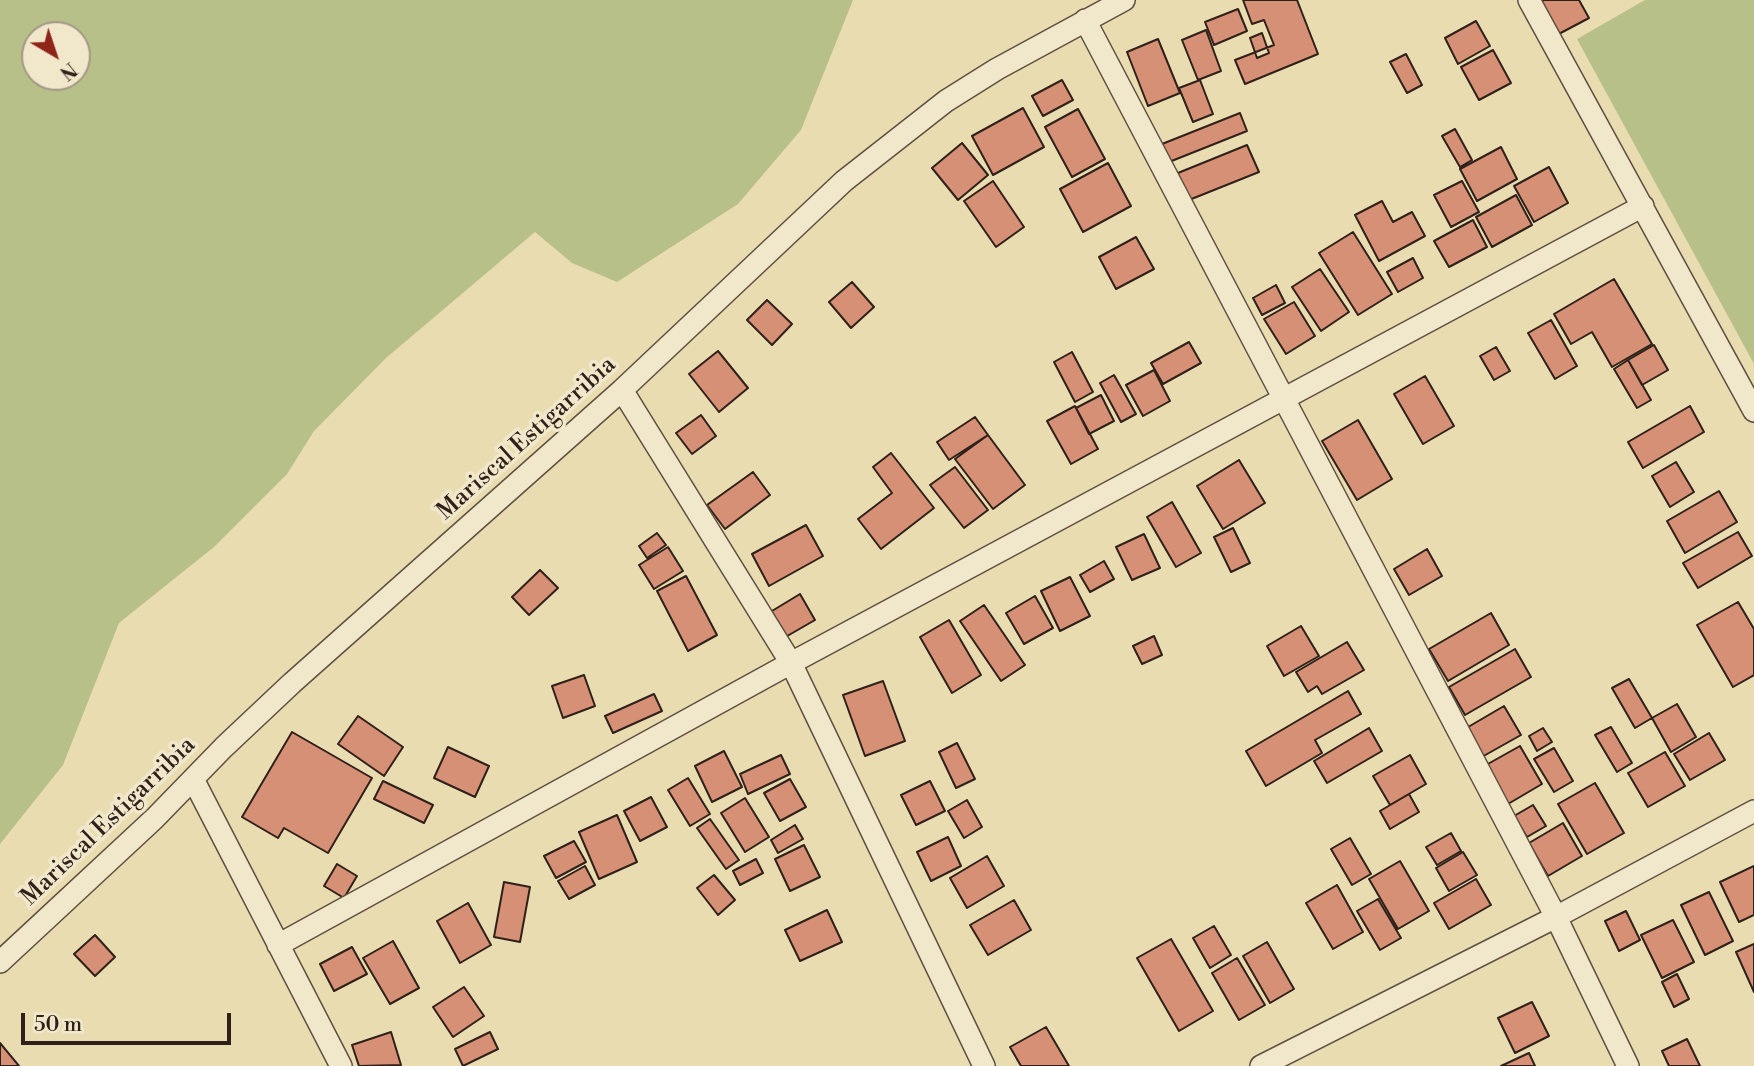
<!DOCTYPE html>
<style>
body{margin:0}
#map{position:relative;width:1754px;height:1066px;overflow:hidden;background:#eadcb1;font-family:"Libre Bodoni",serif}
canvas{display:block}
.north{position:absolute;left:21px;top:21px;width:70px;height:70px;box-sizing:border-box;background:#f1e8cc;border:2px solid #a39885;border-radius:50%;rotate:141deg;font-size:19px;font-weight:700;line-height:28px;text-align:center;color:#2f211a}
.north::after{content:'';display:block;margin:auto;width:24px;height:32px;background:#8f2418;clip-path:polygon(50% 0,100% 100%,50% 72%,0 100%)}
.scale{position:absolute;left:21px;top:1013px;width:210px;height:32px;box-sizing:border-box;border:4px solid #2f211a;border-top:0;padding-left:9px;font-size:21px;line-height:24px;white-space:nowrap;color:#2f211a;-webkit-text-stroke:5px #f1e8cc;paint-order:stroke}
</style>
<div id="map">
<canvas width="1754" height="1066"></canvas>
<div class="north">N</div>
<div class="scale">50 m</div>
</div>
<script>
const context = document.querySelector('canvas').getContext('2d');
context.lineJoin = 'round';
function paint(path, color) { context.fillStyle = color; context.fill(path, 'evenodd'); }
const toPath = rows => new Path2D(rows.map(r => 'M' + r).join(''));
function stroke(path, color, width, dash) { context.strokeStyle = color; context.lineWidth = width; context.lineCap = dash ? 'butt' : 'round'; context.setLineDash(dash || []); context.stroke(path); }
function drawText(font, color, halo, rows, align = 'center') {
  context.font = font + ' "Libre Bodoni",serif'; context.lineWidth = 7; context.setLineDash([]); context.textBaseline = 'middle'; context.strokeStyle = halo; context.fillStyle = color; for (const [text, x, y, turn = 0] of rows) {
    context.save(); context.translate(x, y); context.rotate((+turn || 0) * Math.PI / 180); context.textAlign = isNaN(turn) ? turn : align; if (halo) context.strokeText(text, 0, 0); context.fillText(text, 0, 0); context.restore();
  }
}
paint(toPath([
 [0,0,853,0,801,130,738,204,617,282,572,263,535,232,386,358,314,431,287,474,214,547,119,623,63,765,0,844],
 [35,35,77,35,77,77,35,77],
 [1645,0,1754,0,1754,364,1577,39]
]), '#b8c08a');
const building = toPath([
 [1243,0,1297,0,1318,54,1245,84,1235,60,1274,45,1264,20,1252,24,1243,0],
 [1544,0,1579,0,1589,18,1555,36,1537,4,1544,0],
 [1238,9,1247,31,1214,45,1205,22,1238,9],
 [1476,21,1490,46,1458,64,1445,38,1476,21],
 [1206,30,1221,71,1198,80,1182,40,1206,30],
 [1262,33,1269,53,1257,58,1250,38,1262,33],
 [1158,39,1180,93,1148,106,1127,52,1158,39],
 [1493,50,1511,83,1479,100,1461,67,1493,50],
 [1406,54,1422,85,1407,93,1390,62,1406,54],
 [1062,80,1073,100,1043,116,1032,96,1062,80],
 [1200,80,1213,114,1193,122,1179,88,1200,80],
 [1023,108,1044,147,993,175,972,136,1023,108],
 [1078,109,1105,159,1072,177,1045,127,1078,109],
 [1240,113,1247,131,1164,164,1157,146,1240,113],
 [1455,129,1472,160,1460,167,1442,136,1455,129],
 [962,143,988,175,958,200,932,168,962,143],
 [1247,145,1259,172,1184,202,1173,175,1247,145],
 [1501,147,1517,179,1477,201,1460,169,1501,147],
 [1108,163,1131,206,1083,232,1060,189,1108,163],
 [1549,167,1568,203,1534,222,1514,186,1549,167],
 [993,181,1024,227,996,247,964,201,993,181],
 [1462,181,1479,212,1451,227,1434,195,1462,181],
 [1516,195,1532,225,1492,247,1476,217,1516,195],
 [1382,201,1393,222,1412,212,1425,236,1379,261,1355,215,1382,201],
 [1473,220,1487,247,1449,267,1434,241,1473,220],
 [1353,232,1392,294,1358,315,1319,253,1353,232],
 [1136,237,1154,269,1116,289,1099,257,1136,237],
 [1413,258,1423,278,1398,292,1387,272,1413,258],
 [1320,269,1349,312,1321,331,1292,287,1320,269],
 [1614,279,1652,344,1612,367,1592,332,1571,344,1554,314,1614,279],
 [852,282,874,307,851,328,829,302,852,282],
 [1276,285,1285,303,1262,315,1253,298,1276,285],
 [767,300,792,324,772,345,747,320,767,300],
 [1294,302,1315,336,1286,354,1264,319,1294,302],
 [1551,320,1577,366,1555,379,1528,333,1551,320],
 [1189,342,1201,363,1163,384,1151,363,1189,342],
 [1654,345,1668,370,1642,385,1628,360,1654,345],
 [1496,347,1510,371,1494,380,1480,356,1496,347],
 [718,351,748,388,719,412,689,374,718,351],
 [1072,352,1093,392,1075,402,1054,362,1072,352],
 [1628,360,1651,400,1637,408,1614,369,1628,360],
 [1154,370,1170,401,1143,416,1126,385,1154,370],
 [1114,375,1136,414,1121,422,1100,383,1114,375],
 [1425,376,1454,426,1423,444,1394,394,1425,376],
 [1101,395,1114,421,1089,434,1076,408,1101,395],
 [1075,406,1098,449,1071,464,1047,421,1075,406],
 [1690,406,1704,432,1643,468,1628,442,1690,406],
 [701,415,716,436,692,454,676,433,701,415],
 [975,417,988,435,949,460,937,442,975,417],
 [1358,420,1392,479,1357,500,1322,441,1358,420],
 [988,435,1025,485,993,509,955,459,988,435],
 [891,453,934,508,881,549,858,519,892,493,873,467,891,453],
 [1239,460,1265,503,1223,529,1197,486,1239,460],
 [1676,462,1694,492,1670,507,1652,476,1676,462],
 [955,467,988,510,964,528,930,485,955,467],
 [753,472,770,495,725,529,707,505,753,472],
 [1719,491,1737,522,1685,553,1667,521,1719,491],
 [1172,502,1201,553,1176,567,1147,517,1172,502],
 [806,525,823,556,769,586,752,554,806,525],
 [1233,528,1250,563,1231,572,1214,537,1233,528],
 [1738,532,1752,556,1698,588,1683,563,1738,532],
 [657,533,666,545,647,558,639,546,657,533],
 [1144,534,1160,568,1132,580,1116,547,1144,534],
 [668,547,683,571,654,589,639,565,668,547],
 [1427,549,1442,576,1409,595,1394,569,1427,549],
 [1104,561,1114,579,1090,592,1080,575,1104,561],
 [540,570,558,588,529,615,512,597,540,570],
 [686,576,717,635,688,651,657,591,686,576],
 [1070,577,1090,616,1060,631,1041,591,1070,577],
 [800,594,815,620,782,639,767,614,800,594],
 [1035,596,1053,628,1024,644,1006,613,1035,596],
 [1738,602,1754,629,1754,675,1733,687,1697,625,1738,602],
 [984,605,1025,665,1001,681,960,621,984,605],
 [1491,613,1509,645,1448,681,1429,649,1491,613],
 [949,620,981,675,952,693,920,637,949,620],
 [1301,626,1319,656,1284,676,1267,646,1301,626],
 [1154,636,1162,655,1142,664,1133,646,1154,636],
 [1347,642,1364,670,1322,694,1317,686,1308,692,1296,672,1347,642],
 [1515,649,1531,677,1465,715,1449,687,1515,649],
 [584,675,595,706,563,718,552,686,584,675],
 [1629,679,1652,718,1635,728,1612,688,1629,679],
 [883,681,905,741,865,756,843,695,883,681],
 [1348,691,1361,714,1315,740,1322,753,1266,786,1246,751,1348,691],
 [654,694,662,711,613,733,605,716,654,694],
 [1677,704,1696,737,1671,752,1652,718,1677,704],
 [1504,706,1521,735,1480,758,1463,730,1504,706],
 [358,716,403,747,384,776,338,744,358,716],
 [1611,727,1632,763,1617,772,1595,735,1611,727],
 [1369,728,1382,751,1327,783,1314,761,1369,728],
 [1543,728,1552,742,1537,751,1529,736,1543,728],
 [292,732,372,778,328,853,284,828,278,838,242,817,292,732],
 [1709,733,1725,760,1690,780,1674,754,1709,733],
 [957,743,975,779,956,788,939,752,957,743],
 [1520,746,1542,784,1508,804,1486,765,1520,746],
 [448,747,489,766,475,797,434,778,448,747],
 [1554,748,1573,781,1554,792,1534,759,1554,748],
 [724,751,742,787,712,802,695,766,724,751],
 [1665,752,1685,786,1648,807,1628,773,1665,752],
 [781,755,790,774,748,794,740,774,781,755],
 [1410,755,1426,784,1390,805,1373,776,1410,755],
 [688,778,710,814,690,826,668,790,688,778],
 [790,779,806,807,780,821,764,793,790,779],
 [383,781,433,805,424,823,374,799,383,781],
 [930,781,945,811,916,825,901,795,930,781],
 [1595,783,1624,833,1587,854,1558,804,1595,783],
 [1409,794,1419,812,1390,829,1380,811,1409,794],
 [651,797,667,827,640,841,624,811,651,797],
 [745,798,769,837,745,852,721,813,745,798],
 [967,800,982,827,964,838,948,811,967,800],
 [1533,805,1546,826,1527,837,1514,816,1533,805],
 [617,815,637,862,599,879,579,832,617,815],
 [710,819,739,860,726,869,697,828,710,819],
 [1563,823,1582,856,1548,876,1529,843,1563,823],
 [795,825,803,839,778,853,771,840,795,825],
 [1451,833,1461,851,1437,865,1426,847,1451,833],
 [948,837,961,866,931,881,917,852,948,837],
 [1350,838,1371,874,1352,885,1331,849,1350,838],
 [574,841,586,862,556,878,544,856,574,841],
 [804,845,820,877,790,891,775,859,804,845],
 [1463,852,1477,875,1449,891,1436,868,1463,852],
 [987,856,1004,886,967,908,950,878,987,856],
 [756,859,763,873,740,885,733,871,756,859],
 [1400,861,1429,911,1398,929,1369,879,1400,861],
 [337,864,357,876,344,898,324,886,337,864],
 [585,866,595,885,569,899,558,881,585,866],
 [1754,866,1754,915,1739,922,1720,882,1754,866],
 [714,875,735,900,718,915,697,888,714,875],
 [1476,879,1491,905,1449,929,1434,903,1476,879],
 [504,882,530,887,520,942,494,937,504,882],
 [1337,885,1363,932,1333,949,1306,903,1337,885],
 [1709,892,1733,941,1705,955,1681,905,1709,892],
 [1378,899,1401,938,1380,950,1357,911,1378,899],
 [1014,900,1031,930,988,955,970,925,1014,900],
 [468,903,491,945,460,963,437,921,468,903],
 [827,910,842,942,800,961,785,930,827,910],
 [1626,911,1640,940,1619,951,1605,921,1626,911],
 [1673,920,1694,962,1662,978,1641,935,1673,920],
 [1214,926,1231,955,1210,968,1193,938,1214,926],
 [95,935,115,957,95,976,74,954,95,935],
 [1171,939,1213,1011,1179,1031,1137,958,1171,939],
 [393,941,419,988,390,1004,363,958,393,941],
 [1267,942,1294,989,1270,1003,1243,956,1267,942],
 [1754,944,1754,992,1736,952,1754,944],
 [352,947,367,974,334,991,320,964,352,947],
 [1237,958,1265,1005,1239,1020,1212,973,1237,958],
 [1677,974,1689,999,1674,1007,1662,982,1677,974],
 [464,987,484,1016,453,1037,433,1007,464,987],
 [1532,1002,1549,1036,1515,1053,1498,1018,1532,1002],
 [1046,1027,1069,1066,1021,1066,1010,1047,1046,1027],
 [391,1032,401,1065,359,1066,352,1045,391,1032],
 [490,1032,498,1049,463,1066,455,1049,490,1032],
 [1687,1039,1700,1066,1669,1066,1662,1051,1687,1039],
 [0,1043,19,1066,0,1066,0,1043],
 [1529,1053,1535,1066,1501,1066,1529,1053]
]);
paint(building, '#d69075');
stroke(building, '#2f211a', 2);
const street = toPath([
 [1529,0,1754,411],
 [1085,20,1556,917,1628,1066],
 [622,390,791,663,984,1066],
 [193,779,341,1066],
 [278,945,791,663,1643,206],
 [0,962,155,818,224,747,292,683,622,390,844,181,946,101,997,69,1124,0],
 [1261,1066,1556,917,1754,811]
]);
stroke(street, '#5e5040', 24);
stroke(street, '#f1e8cc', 21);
drawText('24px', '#2f211a', '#f1e8cc', [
 ["Mariscal Estigarribia",527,439,-42],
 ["Mariscal Estigarribia",109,822,-44]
]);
</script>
